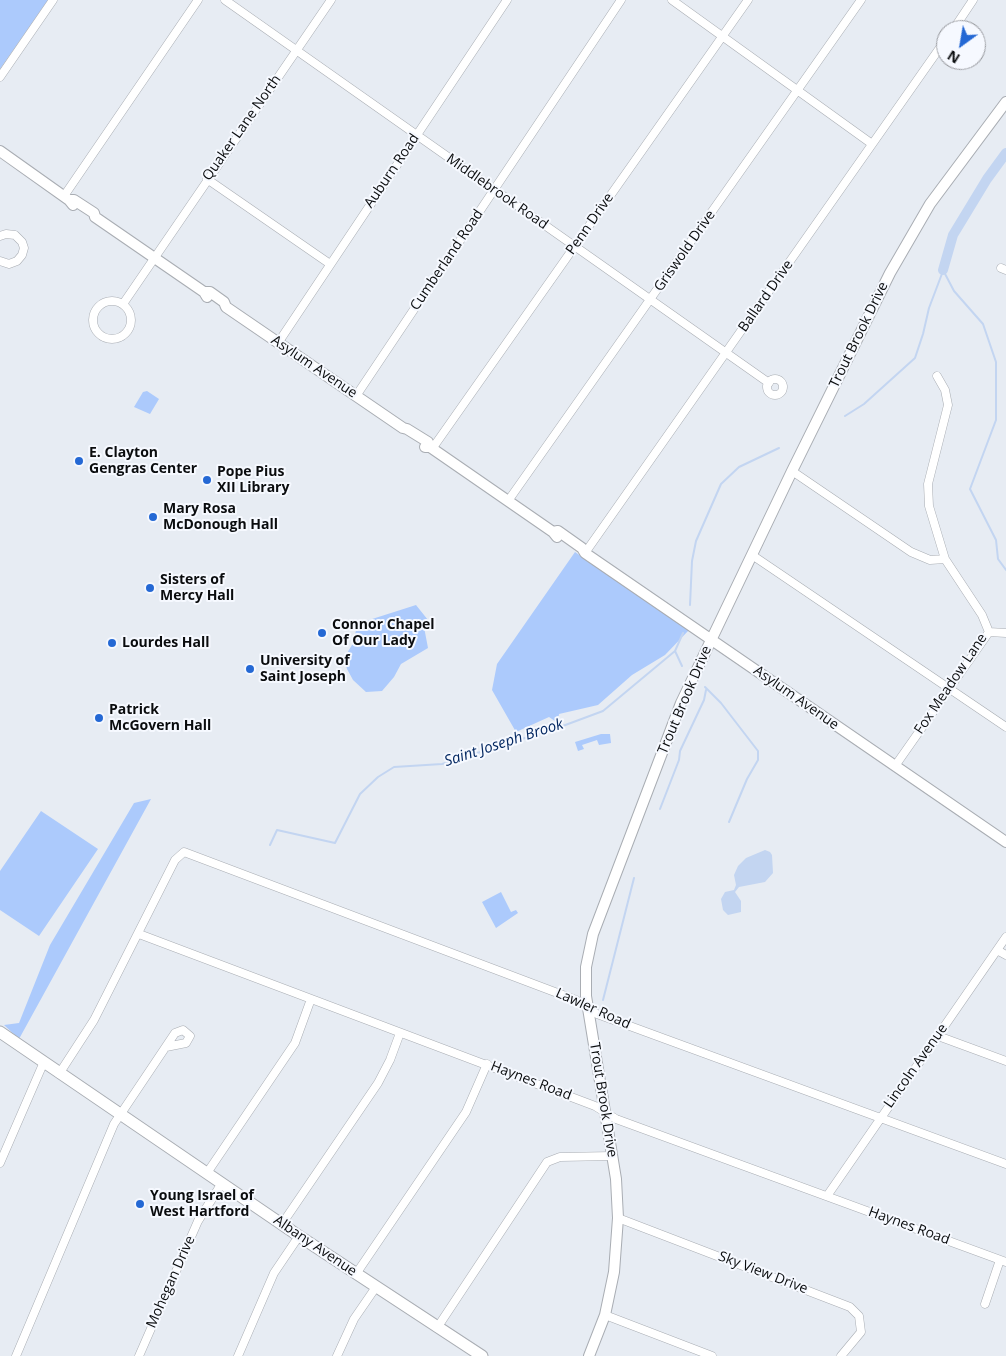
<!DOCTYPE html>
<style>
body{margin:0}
#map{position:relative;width:1006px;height:1356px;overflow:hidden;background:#e7ecf3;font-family:"Open Sans",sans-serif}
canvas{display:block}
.north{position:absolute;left:936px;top:20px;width:50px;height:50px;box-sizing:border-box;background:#f6f9ff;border:1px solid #989a9f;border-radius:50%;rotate:212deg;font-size:14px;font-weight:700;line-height:20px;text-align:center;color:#0a0c0e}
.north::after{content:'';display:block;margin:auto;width:18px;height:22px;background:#2468d4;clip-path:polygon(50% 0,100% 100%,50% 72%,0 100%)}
</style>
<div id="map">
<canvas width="1006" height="1356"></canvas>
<div class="north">N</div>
</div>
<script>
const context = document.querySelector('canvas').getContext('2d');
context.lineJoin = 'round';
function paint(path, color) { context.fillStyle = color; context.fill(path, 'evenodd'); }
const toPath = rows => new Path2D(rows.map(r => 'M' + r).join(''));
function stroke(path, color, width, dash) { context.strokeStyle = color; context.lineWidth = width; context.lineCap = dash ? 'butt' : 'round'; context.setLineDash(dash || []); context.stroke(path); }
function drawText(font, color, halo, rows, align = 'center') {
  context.font = font + ' "Open Sans",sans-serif'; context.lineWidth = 4; context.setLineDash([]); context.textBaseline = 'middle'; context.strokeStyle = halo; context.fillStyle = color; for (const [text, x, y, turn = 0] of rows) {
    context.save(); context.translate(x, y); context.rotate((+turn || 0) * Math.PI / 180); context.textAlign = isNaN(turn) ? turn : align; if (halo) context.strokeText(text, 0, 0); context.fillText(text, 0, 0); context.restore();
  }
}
paint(toPath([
 [0,0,48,0,0,69],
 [147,391,159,399,150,414,134,407,143,392],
 [575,552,689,630,665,655,632,675,598,705,559,714,558,720,555,721,549,717,516,732,492,690,497,664],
 [416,605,428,620,424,627,428,648,401,664,394,677,382,691,366,692,353,680,347,669,344,658,352,645,357,627,369,620],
 [601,734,610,734,611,743,599,745,597,740,582,745,584,749,578,751,575,742],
 [151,799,19,1039,4,1025,19,1023,50,945,134,803],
 [41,811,98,849,39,936,0,910,0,871],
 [501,892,511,912,516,910,518,913,496,928,482,902]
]), '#accafc');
paint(toPath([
 [765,850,770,852,772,855,773,873,765,882,739,887,735,892,741,901,741,912,728,915,723,910,721,899,725,892,734,890,736,885,734,875,738,866,746,858]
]), '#c3d5f1');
stroke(toPath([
 [943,270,954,291,983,324,996,362,996,420,970,489,996,540,998,559,1006,570],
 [845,416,864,404,915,358,923,334,929,308,943,271],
 [690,605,692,561,696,541,721,484,739,467,779,448],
 [675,651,682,666],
 [705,687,721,703,758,751,758,760,747,779,729,822],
 [660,809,679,760,680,751,704,700,706,690],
 [270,845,277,830,335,843,360,794,378,777,394,767,442,764,560,727,603,711,675,651,683,633],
 [603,1000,634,878]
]), '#c3d5f1', 2);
stroke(toPath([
 [943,270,953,235,987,179,1006,153]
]), '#c3d5f1', 10);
const minor = toPath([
 [225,0,769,383],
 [672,0,872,144],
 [953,30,973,0],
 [0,77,53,0],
 [207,179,330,264],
 [64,196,198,0],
 [0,236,6,234,15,235,22,242,24,248,22,255,17,261,9,264,0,261],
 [1001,268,1006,270],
 '93 320a19 19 0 1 1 38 0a19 19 0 1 1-38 0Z',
 [123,304,331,0],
 [278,343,507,0],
 [937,376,945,390,948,405,928,484,929,506,945,559,982,615,989,632],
 '767 387a8 8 0 1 1 16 0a8 8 0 1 1-16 0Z',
 [356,396,621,0],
 [432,449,748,0],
 [792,471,911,552,930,560,945,559],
 [508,501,861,0],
 [585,553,946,39],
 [752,555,1006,727],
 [989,632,1006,633],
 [895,766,989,632],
 [139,934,595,1106,616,1119,1006,1262],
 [997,950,1006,955],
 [938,1036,1006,1061],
 [59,1074,94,1020,175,860,184,852,576,1000,597,1014,1006,1164],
 [0,1163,43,1064],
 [207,1173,295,1043,311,999],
 [827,1196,1006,937],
 [618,1218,850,1307,859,1316,861,1332,841,1356],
 [282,1224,378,1083,390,1060,400,1033],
 [356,1274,466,1112,487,1064],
 [985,1304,1000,1260],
 [605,1315,712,1356],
 [437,1328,547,1162,560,1157,612,1156],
 [16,1356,114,1124,175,1033,183,1030,190,1036,186,1043,166,1047],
 [139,1356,198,1221,222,1183],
 [238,1356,274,1273,299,1236],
 [337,1356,354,1319,376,1287]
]);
const major = toPath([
 [0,151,69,200,73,205],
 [69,200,74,200,94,213,95,217,204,292,207,297],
 [204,292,210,292,224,302,226,307,403,428,407,429,428,442,430,447],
 [425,447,430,447,553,532,557,537],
 [553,532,558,531,582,548,585,553,1006,842],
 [589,1356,605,1315,614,1272,618,1218,616,1179,586,996,586,967,593,934,681,703,792,471,890,273,930,204,1006,102]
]);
const highway = toPath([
 [0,1032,299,1236,482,1356]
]);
stroke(minor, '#a9adb3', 9);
stroke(major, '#a9adb3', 12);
stroke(highway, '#a9adb3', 13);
stroke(minor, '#fff', 8);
stroke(major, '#fff', 10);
stroke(highway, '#fff', 11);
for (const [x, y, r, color] of [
 [79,461,5,"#2468d4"],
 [207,480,5,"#2468d4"],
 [153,517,5,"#2468d4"],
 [150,588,5,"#2468d4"],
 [322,633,5,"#2468d4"],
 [112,643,5,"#2468d4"],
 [250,669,5,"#2468d4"],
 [99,718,5,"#2468d4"],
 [140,1204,5,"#2468d4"]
]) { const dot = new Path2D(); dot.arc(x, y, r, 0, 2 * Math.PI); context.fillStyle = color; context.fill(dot); stroke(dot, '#f6f9ff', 2); }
drawText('14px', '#0a0c0e', '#f6f9ff', [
 ["Quaker Lane North",242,128,-55],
 ["Auburn Road",392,171,-56],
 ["Middlebrook Road",497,192,35],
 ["Penn Drive",590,224,-55],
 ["Griswold Drive",685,251,-55],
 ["Cumberland Road",447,260,-56],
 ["Ballard Drive",766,296,-55],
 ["Trout Brook Drive",859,335,-64],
 ["Asylum Avenue",314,367,34],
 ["Fox Meadow Lane",951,684,-56],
 ["Asylum Avenue",796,698,35],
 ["Trout Brook Drive",685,700,-67],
 ["Lawler Road",593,1009,24],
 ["Lincoln Avenue",916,1066,-55],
 ["Haynes Road",531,1081,21],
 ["Trout Brook Drive",603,1100,81],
 ["Haynes Road",909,1226,20],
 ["Albany Avenue",315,1246,34],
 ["Sky View Drive",763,1273,21],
 ["Mohegan Drive",171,1282,-66]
]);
drawText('bold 14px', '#0a0c0e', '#f6f9ff', [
 ["E. Clayton",89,453],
 ["Gengras Center",89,469],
 ["Pope Pius",217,472],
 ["XII Library",217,488],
 ["Mary Rosa",163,509],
 ["McDonough Hall",163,525],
 ["Sisters of",160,580],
 ["Mercy Hall",160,596],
 ["Connor Chapel",332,625],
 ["Of Our Lady",332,641],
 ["Lourdes Hall",122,643],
 ["University of",260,661],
 ["Saint Joseph",260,677],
 ["Patrick",109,710],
 ["McGovern Hall",109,726],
 ["Young Israel of",150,1196],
 ["West Hartford",150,1212]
], 'left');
drawText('italic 15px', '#032761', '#f6f9ff', [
 ["Saint Joseph Brook",504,743,-18]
]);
</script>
